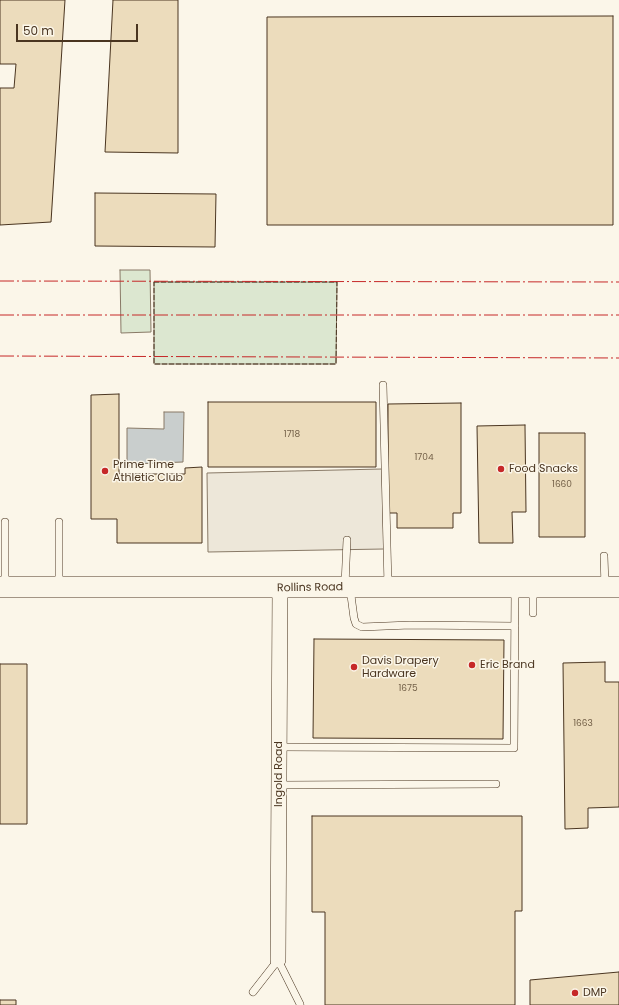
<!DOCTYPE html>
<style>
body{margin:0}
#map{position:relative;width:619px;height:1005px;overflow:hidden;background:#fbf6e9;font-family:Poppins,sans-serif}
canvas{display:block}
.scale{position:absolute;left:16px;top:24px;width:122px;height:18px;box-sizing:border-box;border:2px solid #4a3520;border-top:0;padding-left:5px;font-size:12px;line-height:14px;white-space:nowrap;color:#4a3520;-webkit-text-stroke:3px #fbf6e9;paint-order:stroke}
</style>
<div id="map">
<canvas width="619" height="1005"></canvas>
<div class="scale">50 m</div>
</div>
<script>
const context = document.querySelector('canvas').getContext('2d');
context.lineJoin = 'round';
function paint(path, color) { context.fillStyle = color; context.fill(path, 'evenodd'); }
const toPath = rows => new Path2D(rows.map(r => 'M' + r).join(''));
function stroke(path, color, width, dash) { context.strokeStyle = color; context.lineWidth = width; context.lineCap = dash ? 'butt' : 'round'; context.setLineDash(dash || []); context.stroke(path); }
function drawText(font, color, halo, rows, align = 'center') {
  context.font = font + ' Poppins,sans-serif'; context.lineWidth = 3; context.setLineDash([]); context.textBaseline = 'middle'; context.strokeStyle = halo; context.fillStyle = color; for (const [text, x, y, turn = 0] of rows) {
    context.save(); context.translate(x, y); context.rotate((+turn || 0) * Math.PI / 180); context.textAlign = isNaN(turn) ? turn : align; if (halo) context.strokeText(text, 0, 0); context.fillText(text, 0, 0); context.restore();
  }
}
const green = toPath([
 [120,270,150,270,151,332,121,333,120,270],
 [154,282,337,282,336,364,154,364,154,282]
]);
paint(green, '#dce7d0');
stroke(green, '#887966', 1);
const parking = toPath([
 [382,469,384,549,208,552,207,473,382,469]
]);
paint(parking, '#ede7d9');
stroke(parking, '#887966', 1);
const water = toPath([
 [164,412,184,412,183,462,132,464,132,466,127,466,127,428,164,429,164,412]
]);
paint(water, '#c9cecd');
stroke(water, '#887966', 1);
const building = toPath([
 [0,0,65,0,51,222,0,225,0,88,14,88,16,64,0,64,0,0],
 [113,0,178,0,178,153,105,152,113,0],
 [613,16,613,225,267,225,267,17,613,16],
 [95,193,216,194,215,247,95,246,95,193],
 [119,394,119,474,185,474,185,468,202,467,202,543,117,543,117,519,91,519,91,395,119,394],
 [208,402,376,402,376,467,208,467,208,402],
 [461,403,461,513,453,513,453,528,397,528,397,513,388,513,388,404,461,403],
 [525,425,526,512,512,512,513,543,479,543,477,426,525,425],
 [539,433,585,433,585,537,539,537,539,433],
 [314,639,504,640,503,739,313,738,314,639],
 [605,662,605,682,619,682,619,807,588,808,588,828,565,829,563,663,605,662],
 [0,664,27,664,27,824,0,824,0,664],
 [312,816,522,816,522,911,515,911,515,1005,325,1005,325,912,312,912,312,816],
 [619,972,619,1005,530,1005,530,980,619,972],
 [0,1000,16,1000,16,1005,0,1005,0,1000]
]);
paint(building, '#ecdcbc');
stroke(building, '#4a3520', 1);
const lane = toPath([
 [383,385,388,586],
 [59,522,59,586],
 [604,556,605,586],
 [345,585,347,540],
 [5,586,5,522],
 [350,588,354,618,356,624,362,627,410,625,515,626],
 [533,613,533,590],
 [279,747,514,748,515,589],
 [279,785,496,784],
 [253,992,278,960,300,1004]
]);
const street = toPath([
 [278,960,280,588]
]);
const secondary = toPath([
 [0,587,619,587]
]);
stroke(lane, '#4a3520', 8);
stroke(street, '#4a3520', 16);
stroke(secondary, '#4a3520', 22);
stroke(lane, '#fbf6e9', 7);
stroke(street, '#fbf6e9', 15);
stroke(secondary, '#fbf6e9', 21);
stroke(toPath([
 [154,282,337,282,336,364,154,364,154,282]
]), '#4a3520', 1, [5, 2]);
stroke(toPath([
 [0,281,619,282],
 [0,315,619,315],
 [0,356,619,358]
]), '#c62828', 1, [14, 3, 2, 3]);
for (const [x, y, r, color] of [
 [501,469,4,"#c62828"],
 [105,471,4,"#c62828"],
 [472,665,4,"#c62828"],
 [354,667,4,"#c62828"],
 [575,993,4,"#c62828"]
]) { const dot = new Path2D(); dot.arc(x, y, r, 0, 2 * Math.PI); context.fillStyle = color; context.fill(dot); stroke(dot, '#fbf6e9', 1.5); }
drawText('9px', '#725f47', null, [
 ["1718",292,435],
 ["1704",424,458],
 ["1660",562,485],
 ["1675",408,689],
 ["1663",583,724]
]);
drawText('11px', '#4a3520', '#fbf6e9', [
 ["Prime Time",113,465],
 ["Athletic Club",113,478],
 ["Food Snacks",509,469],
 ["Davis Drapery",362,661],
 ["Hardware",362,674],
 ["Eric Brand",480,665],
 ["DMP",583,993]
], 'left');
drawText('11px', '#4a3520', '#fbf6e9', [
 ["Rollins Road",310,588,-1],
 ["Ingold Road",279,774,-90]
]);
</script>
